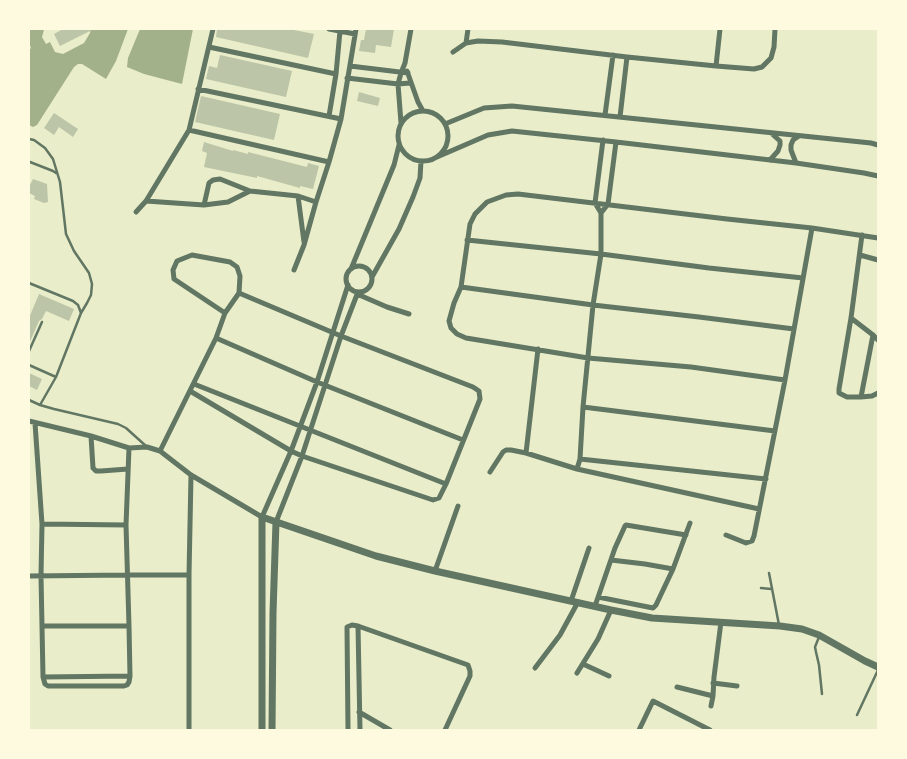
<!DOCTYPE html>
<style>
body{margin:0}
#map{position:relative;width:907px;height:759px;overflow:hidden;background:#e9edc9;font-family:Arial,sans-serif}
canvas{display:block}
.frame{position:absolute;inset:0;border:30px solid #fefae0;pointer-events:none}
</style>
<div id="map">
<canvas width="907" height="759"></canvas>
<div class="frame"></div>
</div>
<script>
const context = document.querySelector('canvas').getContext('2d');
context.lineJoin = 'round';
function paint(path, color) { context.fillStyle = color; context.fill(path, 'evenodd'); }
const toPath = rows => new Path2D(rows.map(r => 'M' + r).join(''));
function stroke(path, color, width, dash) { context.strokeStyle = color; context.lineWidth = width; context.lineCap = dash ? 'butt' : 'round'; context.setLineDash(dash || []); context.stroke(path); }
paint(toPath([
 [29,29,128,29,116,61,106,79,82,64,78,64,74,67,37,125,33,127,29,125,29,50,31,48,29,43],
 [140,29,193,29,182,84,144,74,127,67,128,58]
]), '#a3b18a');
paint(toPath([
 [47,29,90,29,90,33,84,43,63,54,55,52,50,42,46,44,42,37,44,30]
]), '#e9edc9');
paint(toPath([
 [63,29,94,29,60,46,54,34],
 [217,29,289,29,314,34,308,58,216,37],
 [366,29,394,29,391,47,376,45,375,53,359,51,361,40,364,40],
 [220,55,292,71,286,97,206,79,209,66,217,68],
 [359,92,380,98,378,106,357,101],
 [201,96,280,114,274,140,195,122],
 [54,113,78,129,73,137,59,127,54,135,44,128],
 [204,142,233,151,233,150,248,154,248,152,307,167,308,163,319,166,313,189,300,186,300,188,257,176,257,178,204,167,207,153,202,151],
 [33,179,47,184,48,202,44,203,34,199,35,196,29,193,29,187],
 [39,294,74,309,69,321,46,311,42,319,39,321,29,344,29,318],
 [29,373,42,379,37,390,29,386]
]), '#bcc5a7');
stroke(toPath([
 [29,139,34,140,45,148,53,159,60,182,66,234,74,251,89,273,92,284,91,295,87,303,81,313],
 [30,162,53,171,56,173],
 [29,283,73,301,78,305,81,313,56,377,40,405],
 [29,351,42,322],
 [29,365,56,377],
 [29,400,40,405,54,409,118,424,126,428,146,446],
 [769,573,779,625],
 [761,588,771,589],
 [819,637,815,647,816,652,819,665,822,694],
 [857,715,878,670]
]), '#617663', 2.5);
stroke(toPath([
 [329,29,355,34],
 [466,43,468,29],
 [209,47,336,74],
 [453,52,466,43,478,41,502,42,627,57,716,66,754,69,762,67,771,58,774,47,775,29],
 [350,66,408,73],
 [716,66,720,29],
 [407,71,418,102,423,111],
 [347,78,398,84,410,83],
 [198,89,341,119],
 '398 136a25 25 0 1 1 50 0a25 25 0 1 1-50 0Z',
 [605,115,613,55],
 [329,116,336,74,340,31],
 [620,117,627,57],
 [401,123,398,84,401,73,405,63,411,29],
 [445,124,484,108,512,106,871,143,878,145],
 [189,130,329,162],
 [437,157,488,135,512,131,616,142,796,163,864,173,878,176],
 [770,160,778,151,780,145,780,141,771,133],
 [796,163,791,150,791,145,793,140,799,136],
 [298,196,304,242],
 [146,201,204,205,228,202,250,191],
 [204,205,209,183,213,180,220,179,250,191,298,196,316,202],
 [136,212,146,201,189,130,213,29],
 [601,213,608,204,616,142],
 [862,235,851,318,839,389,839,393,847,397,861,397,872,396,878,393],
 [467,240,601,254,709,268,803,278],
 [860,255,878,260],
 '346 279a13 13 0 1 1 26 0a13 13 0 1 1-26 0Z',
 [351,269,394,165,399,145],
 [294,270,304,245,316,202,329,162,341,119,356,29],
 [372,277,399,229,413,197,420,178,421,161],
 [461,287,593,305,699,317,794,329],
 [357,294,387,307,409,314],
 [851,318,873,335,878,340],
 [216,338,317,382,463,440],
 [785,380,691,367,588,358,466,338,457,334,451,328,449,321,454,303,461,287,470,224,475,214,487,202,506,195,518,194,727,219,812,228,878,238],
 [194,384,446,484],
 [190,391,291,451,302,456,433,500,439,498,446,484,480,399,479,391,473,387,341,336,239,293],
 [861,397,873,335],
 [583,407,775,431],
 [29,421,91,436,129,448,147,447,160,451,191,475,262,517,291,451,317,382,348,285],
 [35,423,42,524,41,576,43,677,45,684,48,686,124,686,127,685,129,682,130,676,129,626,126,525,129,448],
 [91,436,93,468,96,471,101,471,128,469],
 [160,451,216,338,225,313,239,293,240,276,237,267,230,262,192,255,177,261,173,270,174,279,225,313],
 [526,453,538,349],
 [580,459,766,479],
 [577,469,580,459,583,407,593,305,601,254,601,213,595,203,603,140],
 [490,472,503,452,506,450,511,450,526,453,577,469,759,509],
 [276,522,302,456,341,336,358,292],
 [42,524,126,525],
 [726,535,746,543,752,541,754,536,785,380,812,228],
 [611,560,645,564,673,569],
 [435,571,458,506],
 [29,576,127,575,189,575],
 [598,597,653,608,656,605,673,569,690,523],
 [571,601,589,548],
 [595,606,615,548,625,526,626,525,686,535],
 [42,626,129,626],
 [358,626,360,730],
 [583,664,609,676],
 [535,668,560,635,578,602],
 [577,673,598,639,611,610],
 [43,677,130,676],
 [713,683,737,686],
 [677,687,713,696,711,706],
 [713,696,714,677,721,622],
 [359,712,390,730],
 [189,730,189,575,191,475],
 [348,730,347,627,352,625,358,626,468,665,470,671,470,676,445,730],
 [639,730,653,701,710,730]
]), '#617663', 5);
stroke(toPath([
 [262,730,262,517,376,556,435,571,611,610,652,618,780,626,802,629,819,635,865,661,878,667],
 [272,730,273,613,276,522]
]), '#617663', 7);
</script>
